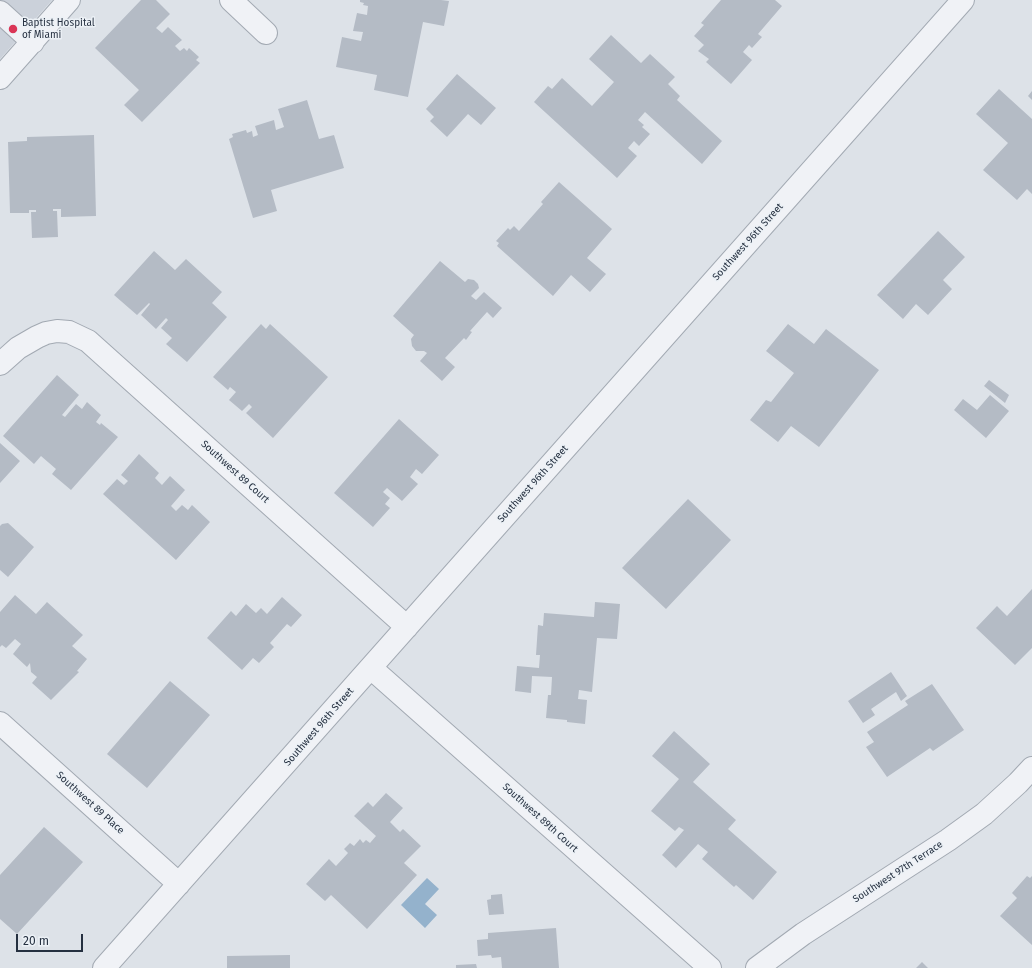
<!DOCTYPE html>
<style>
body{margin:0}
#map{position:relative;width:1032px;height:968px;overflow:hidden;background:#dde2e8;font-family:"Fira Sans",sans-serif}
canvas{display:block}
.scale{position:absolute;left:16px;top:934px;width:67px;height:18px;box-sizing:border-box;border:2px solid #253040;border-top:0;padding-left:5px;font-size:12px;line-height:14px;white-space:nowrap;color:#253040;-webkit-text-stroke:3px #ecf1f6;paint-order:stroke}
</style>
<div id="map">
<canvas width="1032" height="968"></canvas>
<div class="scale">20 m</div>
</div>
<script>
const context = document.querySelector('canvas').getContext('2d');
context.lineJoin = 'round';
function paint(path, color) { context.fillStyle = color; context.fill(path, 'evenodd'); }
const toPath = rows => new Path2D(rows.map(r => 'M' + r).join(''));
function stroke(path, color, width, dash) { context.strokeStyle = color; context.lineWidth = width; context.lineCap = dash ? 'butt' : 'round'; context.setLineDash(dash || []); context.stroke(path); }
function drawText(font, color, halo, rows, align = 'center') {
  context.font = font + ' "Fira Sans",sans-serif'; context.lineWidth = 3; context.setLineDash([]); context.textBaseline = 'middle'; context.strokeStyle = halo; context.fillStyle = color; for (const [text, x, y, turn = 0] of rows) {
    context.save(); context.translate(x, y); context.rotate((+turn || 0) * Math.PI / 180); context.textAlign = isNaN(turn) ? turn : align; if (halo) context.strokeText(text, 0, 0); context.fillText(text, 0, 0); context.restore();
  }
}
paint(toPath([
 [0,0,52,0,0,59]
]), '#cbd1da');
paint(toPath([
 [427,878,439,889,425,904,437,915,425,928,401,905]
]), '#94b2cc');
paint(toPath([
 [141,0,156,0,170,14,156,28,162,33,168,27,182,40,175,46,180,51,184,48,187,51,189,48,199,57,196,60,200,63,142,122,124,105,139,90,95,48],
 [360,0,441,0,449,1,444,26,423,22,408,97,374,90,377,75,336,67,342,37,361,41,363,32,353,31,357,13,367,15,368,6,363,5,364,3,360,2],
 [721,0,775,0,782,6,758,34,762,37,752,48,749,45,743,52,752,60,731,84,706,62,709,59,698,51,704,45,694,36,704,25,701,23],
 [611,35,641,63,650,54,675,77,668,84,680,96,677,100,722,141,702,164,645,112,638,120,644,125,642,127,650,134,639,146,634,141,628,148,637,156,617,178,534,102,548,86,552,89,562,78,592,106,614,82,589,59],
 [457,74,496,108,481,125,468,114,447,137,430,121,434,117,426,109],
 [999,89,1032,119,1032,194,1027,189,1017,200,983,170,1008,143,976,114],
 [1032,91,1032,100,1028,96],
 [307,100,319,139,334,135,344,168,271,190,277,211,253,218,229,139,233,137,232,134,246,130,247,133,252,131,253,137,258,135,255,126,274,120,276,130,284,127,278,109],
 [94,135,96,216,61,217,61,209,53,209,53,211,57,211,58,237,32,238,31,212,36,212,36,210,29,210,29,213,10,213,8,142,27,141,27,137],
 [559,182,612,229,587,258,606,274,590,292,571,275,553,296,497,246,499,243,496,241,508,228,510,230,514,226,519,231,543,204,541,202],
 [938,231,965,257,943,280,952,289,928,315,916,304,903,319,877,295],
 [154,251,175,270,186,259,222,292,212,303,227,317,187,362,166,344,172,338,161,328,168,320,166,318,156,329,141,315,150,304,149,303,137,315,114,295],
 [440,261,465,282,468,279,474,280,478,284,479,288,471,296,476,300,484,292,502,308,493,318,487,312,470,331,472,332,466,340,464,338,445,358,455,367,442,381,420,361,427,353,424,351,416,351,412,346,411,339,414,335,393,316],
 [261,324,266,329,270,324,328,377,273,438,246,413,252,407,249,404,242,411,229,400,236,392,230,387,228,390,213,377],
 [788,324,814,344,826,329,879,370,819,447,791,426,778,442,750,420,766,400,771,402,794,373,766,351],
 [57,375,79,395,62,415,65,417,76,404,82,409,87,402,101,415,96,422,100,425,101,423,118,437,71,490,52,474,56,469,41,456,34,464,3,436],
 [989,380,1009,395,1005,403,984,386],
 [990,395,1009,411,986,438,954,410,963,399,977,410],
 [399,419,439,455,422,474,416,469,410,477,418,484,402,501,387,488,383,492,390,498,385,504,390,508,373,527,334,493],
 [0,443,20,461,0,483],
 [139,454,159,473,155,478,162,485,170,476,185,490,171,506,176,511,182,505,188,510,192,505,210,522,176,560,103,494,117,479,124,485,128,481,121,475],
 [688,499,731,540,666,609,622,568],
 [8,523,34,547,8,577,0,570,0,526,2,524],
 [1032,589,1032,648,1015,665,976,628,997,606,1007,616],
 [15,595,36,614,47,602,83,635,72,646,87,659,77,671,79,672,51,700,32,683,37,677,31,672,30,663,27,667,13,654,21,644,15,639,6,648,2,645,0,647,0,612],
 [282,597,302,615,291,627,287,624,270,643,274,647,259,663,253,658,242,670,207,638,231,611,236,616,246,604,256,613,261,608,267,614],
 [595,602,620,604,617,639,597,638,592,692,579,690,578,699,587,700,585,724,567,722,567,720,546,718,548,695,551,695,552,677,532,676,531,693,515,691,517,666,539,668,540,655,536,655,538,625,543,626,544,613,594,617],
 [891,672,907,696,901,701,896,692,871,709,875,715,863,723,848,701],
 [170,681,210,715,147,788,107,754],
 [932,684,964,730,933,751,930,748,887,777,866,747,874,742,867,732,908,705,905,701],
 [674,731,710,764,693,782,736,820,728,829,777,872,753,900,736,885,734,887,702,859,708,852,698,844,676,868,662,855,684,830,679,827,675,831,651,811,679,779,652,756],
 [386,793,403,808,390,822,400,832,403,829,421,846,404,863,417,875,367,929,331,895,325,901,306,884,329,859,336,866,348,853,344,849,350,843,354,846,360,839,363,843,366,840,370,843,376,836,354,816,368,802,373,807],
 [44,827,83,862,17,934,0,919,0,875],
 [1027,876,1030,878,1032,876,1032,945,1000,916,1017,898,1012,893],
 [502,894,504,914,489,915,487,900,491,899,491,895],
 [556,928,559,968,502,968,501,957,492,958,491,955,478,956,477,940,488,939,488,933],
 [290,955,290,968,227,968,227,956],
 [922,962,928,968,916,968],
 [476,964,477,968,456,968,456,965]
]), '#b4bbc5');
const minor = toPath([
 [231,0,266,33],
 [0,12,33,42],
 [0,78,69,0],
 [0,364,18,348,37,337,46,333,57,331,69,332,88,341,407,627],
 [371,668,710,968],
 [0,723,179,884],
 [104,968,963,0],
 [757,968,803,934,948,840,984,814,1018,783,1032,768]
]);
stroke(minor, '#a2a9b2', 24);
stroke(minor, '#f0f2f6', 22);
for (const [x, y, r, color] of [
 [13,29,5,"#da3556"]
]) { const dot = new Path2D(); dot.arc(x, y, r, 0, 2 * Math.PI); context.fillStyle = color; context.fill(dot); stroke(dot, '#ecf1f6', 1.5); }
drawText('10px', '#253040', '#ecf1f6', [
 ["Baptist Hospital",22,23],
 ["of Miami",22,35]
], 'left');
drawText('10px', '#253040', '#ecf1f6', [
 ["Southwest 96th Street",748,242,-48],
 ["Southwest 89 Court",235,472,42],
 ["Southwest 96th Street",533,484,-48],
 ["Southwest 96th Street",319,727,-49],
 ["Southwest 89 Place",90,803,42],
 ["Southwest 89th Court",540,818,42],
 ["Southwest 97th Terrace",898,872,-33]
]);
</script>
